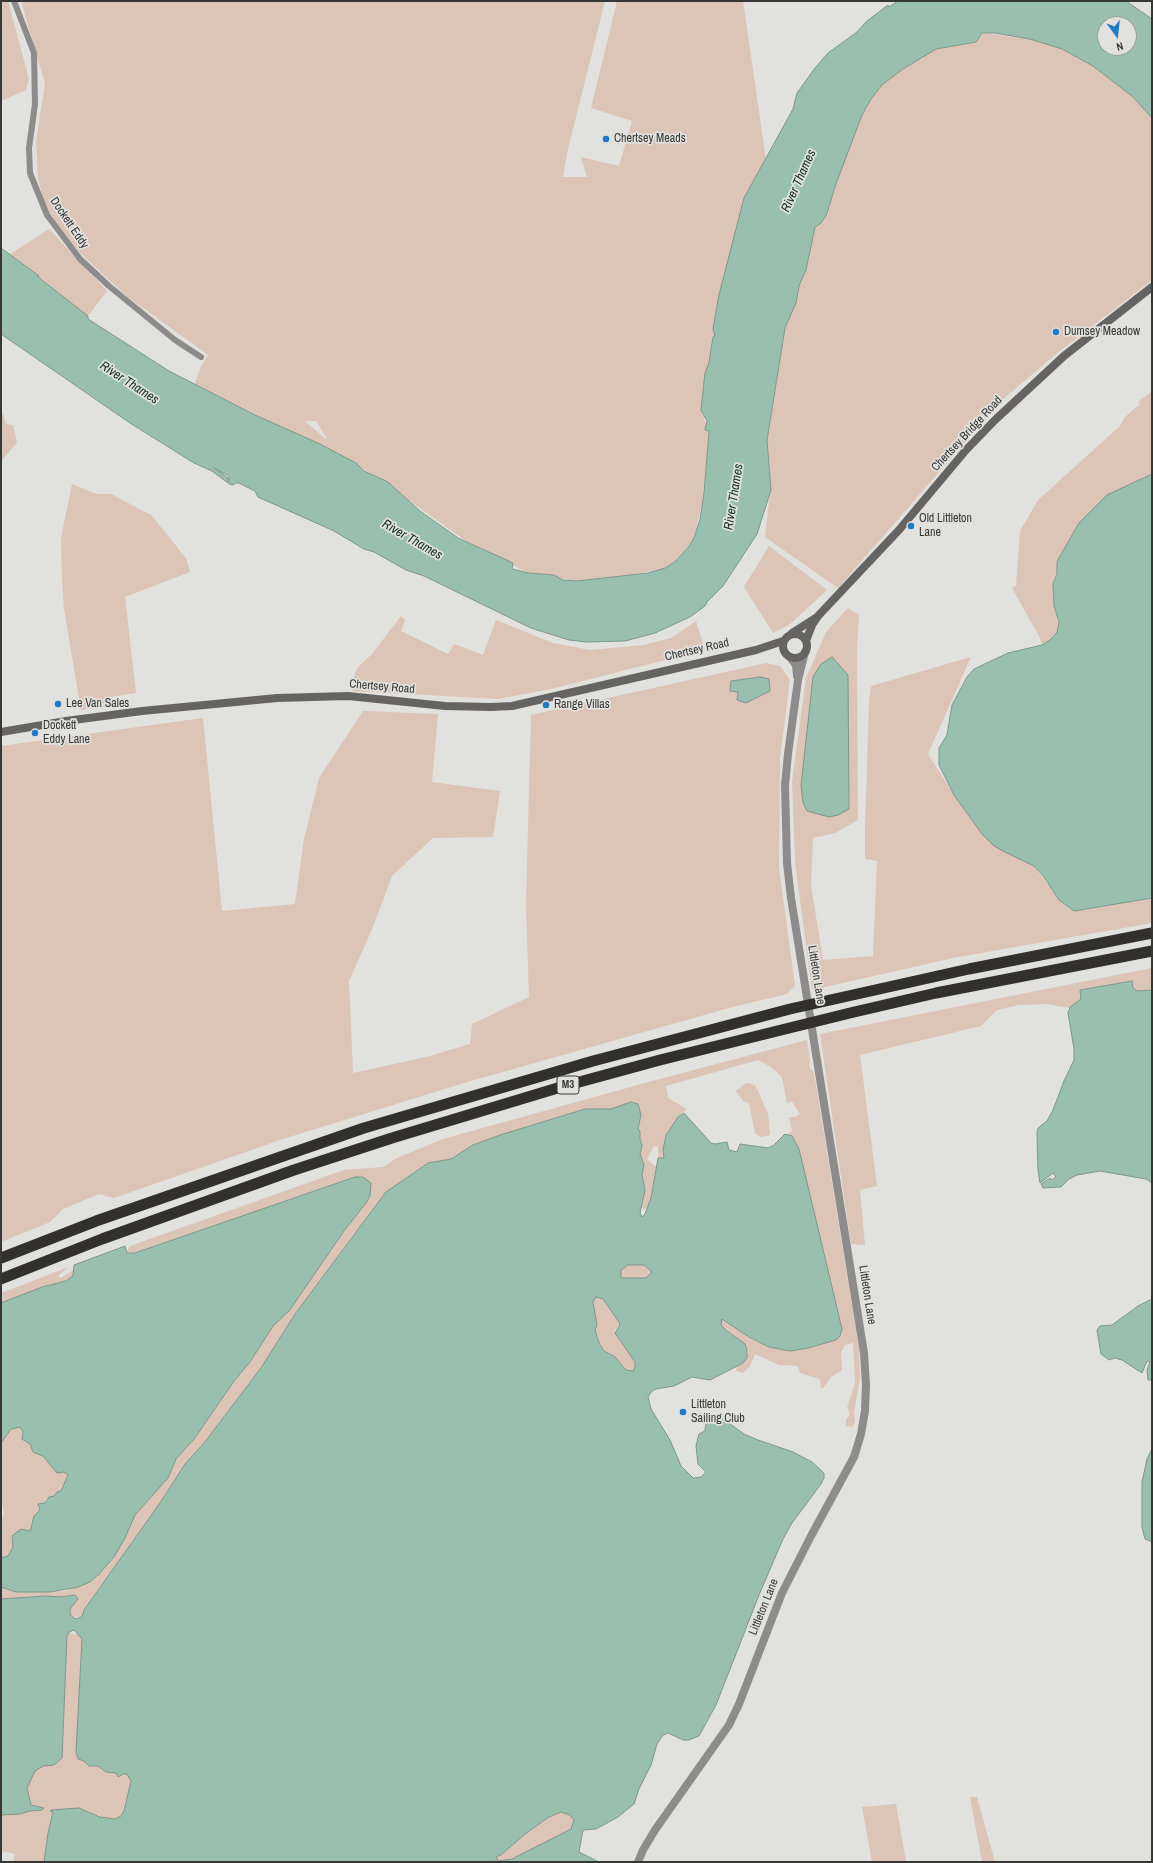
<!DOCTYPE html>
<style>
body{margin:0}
#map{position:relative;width:1153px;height:1863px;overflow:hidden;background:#e1e1dd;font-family:"Archivo Narrow",sans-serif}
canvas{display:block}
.frame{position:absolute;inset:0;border:2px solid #373736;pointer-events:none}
.north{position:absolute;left:1097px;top:16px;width:40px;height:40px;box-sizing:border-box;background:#e1e1dd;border:1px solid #9d9d9a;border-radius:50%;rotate:165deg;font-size:11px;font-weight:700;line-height:16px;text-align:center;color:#373736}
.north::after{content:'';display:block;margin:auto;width:14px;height:18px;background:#1e7bc7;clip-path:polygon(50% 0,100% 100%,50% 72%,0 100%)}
</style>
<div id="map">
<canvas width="1153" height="1863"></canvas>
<div class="frame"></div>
<div class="north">N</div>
</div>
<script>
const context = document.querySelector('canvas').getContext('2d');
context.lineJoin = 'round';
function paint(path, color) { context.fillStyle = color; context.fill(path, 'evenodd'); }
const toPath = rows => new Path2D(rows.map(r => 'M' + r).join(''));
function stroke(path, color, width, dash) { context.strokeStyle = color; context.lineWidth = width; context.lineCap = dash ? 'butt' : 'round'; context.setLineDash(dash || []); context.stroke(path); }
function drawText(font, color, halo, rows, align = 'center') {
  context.font = font + ' "Archivo Narrow",sans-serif'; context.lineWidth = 3.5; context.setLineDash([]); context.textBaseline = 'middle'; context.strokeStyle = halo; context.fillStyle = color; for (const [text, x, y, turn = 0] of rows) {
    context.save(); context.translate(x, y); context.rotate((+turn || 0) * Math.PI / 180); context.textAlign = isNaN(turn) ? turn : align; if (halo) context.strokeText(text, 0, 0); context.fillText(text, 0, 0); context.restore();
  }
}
paint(toPath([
 [1,1,8,1,29,79,26,90,1,101],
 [21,1,605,1,567,153,563,177,587,177,581,157,619,166,632,121,591,108,617,1,743,1,766,160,744,198,701,410,709,433,704,493,694,538,676,561,665,568,632,575,577,581,529,573,473,546,369,472,195,384,201,366,208,355,128,297,79,252,46,209,38,178,36,141,45,84],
 [305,421,316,421,327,439,326,439],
 [982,33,1030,39,1062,49,1093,66,1133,97,1152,118,1152,280,1055,355,1002,400,838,588,765,537,771,485,767,440,785,328,796,303,799,286,806,270,815,227,826,216,849,147,862,115,871,99,882,85,903,69,936,49,976,42],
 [49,229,107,291,88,316,10,254],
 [1152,391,1152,474,1143,477,1079,523,1060,556,1057,562,1057,574,1053,584,1054,606,1059,627,1050,640,1042,645,1040,638,1012,588,1016,586,1020,531,1038,500,1120,426,1125,417,1140,404,1138,402],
 [1,414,3,414,6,424,13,425,17,442,1,462],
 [72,484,96,494,111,494,151,515,186,558,190,572,125,597,136,693,110,697,111,706,81,710,64,609,62,581,61,538],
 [769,546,827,590,789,625,773,633,744,587],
 [848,608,859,615,857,648,858,820,835,833,813,838,811,885,823,960,873,956,877,861,865,859,865,825,869,704,871,686,971,657,928,754,954,795,982,834,1005,852,1034,866,1063,904,1074,911,1152,898,1152,923,953,958,812,990,795,862,792,782,806,678,826,632],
 [401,616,405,620,401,631,448,654,454,644,483,655,496,620,553,643,590,650,643,645,671,638,696,621,705,650,551,689,498,699,353,691,354,676,358,667,372,654],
 [766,663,780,666,790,680,780,758,779,868,795,986,787,994,729,1008,464,1083,283,1139,114,1198,99,1194,63,1209,50,1222,1,1242,1,746,203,718,222,911,295,904,304,839,319,778,363,711,438,714,432,782,500,791,493,837,433,838,392,876,373,927,349,981,353,1073,430,1056,470,1044,472,1024,529,997,526,906,531,715],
 [731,681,738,681,746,703,737,700,739,692],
 [1152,968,1152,990,1137,991,1133,988,1132,981,1081,990,1081,999,1069,1008,1047,1004,1018,1005,997,1010,981,1026,860,1055,877,1186,860,1190,865,1245,851,1244,820,1034],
 [807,1040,810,1060,809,1066,814,1073,859,1349,860,1378,854,1412,855,1422,852,1427,846,1426,846,1419,849,1416,849,1412,847,1408,855,1383,853,1343,845,1345,841,1352,842,1370,831,1377,823,1388,821,1388,820,1379,800,1373,798,1366,779,1365,755,1354,750,1366,743,1373,736,1371,738,1363,749,1352,745,1344,721,1325,720,1321,724,1319,749,1337,769,1347,790,1351,808,1348,836,1340,792,1136,788,1134,792,1131,789,1117,795,1117,800,1114,792,1101,787,1103,782,1077,771,1067,758,1060,666,1086,668,1098,687,1109,678,1117,666,1135,663,1150,664,1159,658,1158,658,1147,654,1146,647,1159,656,1167,651,1198,647,1209,641,1208,645,1189,642,1175,644,1165,640,1153,642,1146,640,1139,640,1131,638,1129,641,1115,635,1103,611,1109,585,1109,500,1135,473,1145,451,1159,428,1163,411,1174,354,1234,295,1314,261,1368,204,1443,185,1464,160,1503,84,1610,82,1617,81,1618,70,1615,70,1609,78,1599,75,1595,60,1597,44,1596,1,1599,1,1587,11,1591,25,1592,65,1591,90,1582,99,1574,114,1556,125,1538,135,1515,168,1478,176,1459,195,1438,234,1381,250,1362,273,1326,289,1311,344,1231,366,1203,367,1179,355,1177,135,1253,127,1252,130,1246,344,1170,383,1167,397,1158,443,1139,656,1080],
 [746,1083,755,1085,768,1113,770,1135,760,1137,755,1133,749,1103,743,1101,736,1091],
 [628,1265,644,1265,652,1272,646,1278,621,1278,621,1270],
 [69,1267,58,1276,61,1278,75,1269,73,1277,66,1281,42,1287,1,1303,1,1293],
 [596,1296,603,1299,619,1322,620,1325,615,1330,623,1346,626,1348,635,1362,635,1367,633,1371,626,1370,615,1357,604,1351,599,1343,595,1329,593,1302],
 [15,1427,21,1428,24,1441,30,1444,33,1451,43,1456,57,1473,64,1472,68,1475,61,1492,46,1499,45,1503,39,1503,40,1510,31,1522,30,1531,28,1532,23,1529,11,1538,13,1546,7,1557,1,1558,1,1523,4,1513,1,1497,1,1443,11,1429],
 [69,1632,75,1635,78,1633,82,1638,84,1761,89,1766,98,1766,106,1772,116,1773,119,1777,123,1774,127,1774,131,1781,131,1785,126,1800,124,1811,121,1816,115,1820,108,1819,79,1808,56,1810,53,1812,48,1833,44,1862,13,1862,15,1854,1,1851,1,1815,20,1814,30,1811,42,1810,43,1808,31,1805,27,1788,29,1783,35,1771,43,1766,54,1765,62,1758,67,1636],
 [970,1797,977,1797,995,1862,982,1862],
 [896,1804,906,1862,872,1862,862,1807],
 [561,1812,570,1815,574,1820,571,1829,512,1859,498,1861,495,1857,501,1855,525,1834,549,1817]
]), '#dcc4b6');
const water = toPath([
 [898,1,1126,1,1152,19,1152,118,1133,97,1093,66,1062,49,1030,39,995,33,982,33,976,42,936,49,903,69,882,85,871,99,862,115,836,184,826,216,820,224,815,227,806,270,799,286,796,303,785,328,767,440,771,490,757,534,723,586,707,602,705,606,690,617,655,633,625,641,587,642,569,640,531,628,424,576,406,570,374,552,364,549,334,531,258,497,255,491,239,483,236,483,233,485,229,484,229,476,214,468,228,478,228,483,212,471,194,463,130,423,1,334,1,248,39,276,38,277,88,316,88,319,169,371,255,415,320,444,356,463,364,471,388,482,420,511,458,538,513,563,512,569,529,573,554,575,563,580,577,581,648,573,665,568,676,561,689,546,694,538,700,519,704,493,709,433,709,431,705,430,707,421,701,410,705,373,709,363,713,337,715,336,713,329,719,295,744,198,793,109,797,93,815,68,828,53,857,32,867,21,888,5,889,7,898,1],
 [1105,24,1129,24,1129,48,1105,48,1105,24],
 [1152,474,1152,898,1074,911,1059,900,1044,877,1034,866,1005,852,994,846,982,834,954,795,939,765,939,748,947,735,952,705,967,677,974,669,1008,653,1042,645,1050,640,1057,632,1059,622,1054,606,1053,584,1057,574,1057,562,1060,556,1079,523,1107,495,1152,474],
 [832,657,848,675,849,809,838,815,829,817,807,811,803,803,801,786,813,677,821,664,832,657],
 [760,677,769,679,770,691,746,703,737,700,738,692,730,691,731,681,760,677],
 [1132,981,1133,988,1137,991,1152,990,1152,1183,1146,1179,1100,1171,1077,1175,1069,1179,1061,1187,1043,1188,1041,1184,1050,1178,1052,1180,1056,1177,1053,1173,1040,1183,1038,1170,1037,1132,1038,1128,1047,1121,1053,1110,1064,1081,1074,1060,1074,1049,1068,1013,1070,1007,1081,999,1080,990,1132,981],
 [631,1102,638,1104,641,1115,638,1129,640,1131,640,1139,642,1146,640,1154,644,1165,642,1175,645,1190,640,1213,642,1217,645,1214,651,1198,658,1158,664,1158,663,1150,666,1135,678,1117,684,1113,711,1143,715,1144,727,1142,729,1150,737,1152,740,1144,768,1148,774,1145,785,1134,792,1136,799,1149,842,1329,840,1336,836,1340,808,1348,790,1351,769,1347,749,1337,722,1319,721,1325,726,1330,745,1344,747,1350,747,1358,743,1363,710,1380,692,1377,674,1386,656,1389,651,1392,648,1397,651,1409,670,1440,681,1466,693,1478,701,1477,706,1472,698,1464,696,1446,699,1434,705,1431,706,1423,719,1416,744,1434,758,1440,793,1452,812,1462,824,1473,824,1478,821,1484,792,1523,783,1539,759,1595,716,1705,699,1736,689,1740,683,1740,668,1733,663,1735,657,1744,651,1765,639,1789,634,1804,618,1817,596,1829,583,1830,579,1852,599,1862,44,1862,48,1833,53,1812,50,1811,51,1810,79,1808,100,1817,115,1819,121,1816,124,1811,131,1781,127,1774,123,1774,118,1777,116,1773,106,1772,98,1766,89,1766,84,1761,78,1759,76,1752,82,1639,74,1630,69,1632,67,1636,62,1758,54,1765,43,1766,35,1771,27,1788,31,1805,44,1808,42,1810,30,1811,20,1814,1,1815,1,1599,45,1596,60,1597,75,1595,78,1599,70,1609,70,1615,76,1619,82,1617,84,1610,160,1503,185,1464,204,1443,261,1368,295,1314,386,1192,428,1163,451,1159,473,1145,500,1135,585,1109,611,1109,631,1102],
 [628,1265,644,1265,652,1272,646,1278,621,1278,621,1270,628,1265],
 [596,1297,603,1299,619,1322,620,1325,615,1333,635,1362,635,1367,633,1371,626,1370,615,1357,604,1351,599,1343,595,1330,597,1325,593,1302,596,1297],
 [561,1812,570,1815,574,1820,571,1829,512,1859,498,1861,496,1857,501,1855,525,1834,549,1817,561,1812],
 [355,1177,363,1177,371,1183,370,1196,366,1203,344,1231,289,1311,273,1326,250,1362,234,1381,195,1438,176,1459,168,1478,135,1515,125,1538,114,1557,99,1574,90,1582,78,1587,50,1592,16,1592,1,1587,1,1558,8,1556,13,1547,12,1536,21,1529,30,1531,34,1516,40,1510,38,1504,45,1503,49,1497,54,1496,57,1492,61,1491,68,1475,64,1472,57,1473,43,1456,33,1452,30,1444,22,1439,23,1432,20,1427,11,1429,1,1443,1,1303,42,1287,66,1281,73,1276,74,1265,125,1246,127,1253,135,1253,355,1177],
 [1152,1299,1152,1380,1148,1380,1147,1370,1150,1362,1147,1361,1142,1373,1122,1360,1115,1358,1109,1360,1101,1354,1097,1330,1100,1326,1112,1325,1138,1306,1152,1299],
 [1152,1449,1152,1542,1145,1539,1142,1527,1142,1482,1147,1459,1152,1449]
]);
paint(water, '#99c0ae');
stroke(water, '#7c978a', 1);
stroke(toPath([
 [14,1,34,53,35,104,29,148,30,173,47,215,80,259,109,286,175,340,201,357]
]), '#8d8c8a', 6);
stroke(toPath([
 [790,657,796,665,797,676],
 [638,1862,643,1850,655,1830,729,1725,739,1704,782,1593,811,1536,854,1457,861,1434,865,1411,866,1385,864,1353,791,898,787,863,785,785,788,754,798,680,805,652]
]), '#8d8c8a', 8);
stroke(toPath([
 [792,633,817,617],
 '783 646a12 12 0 1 1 24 0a12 12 0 1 1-24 0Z',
 [806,641,812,625,818,616,899,530,966,450,995,420,1064,356,1152,287],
 [1,732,66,721,142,711,277,698,348,696,445,706,491,707,512,706,756,650,783,641]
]), '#656462', 8);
stroke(toPath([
 [1,1258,96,1221,364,1128,593,1061,790,1009,969,969,1152,933],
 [1,1279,102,1239,294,1170,392,1138,561,1087,660,1060,850,1013,936,993,1152,951]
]), '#32302e', 11);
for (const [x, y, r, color] of [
 [606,139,4,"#1e7bc7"],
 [1056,332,4,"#1e7bc7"],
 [911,526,4,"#1e7bc7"],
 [58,704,4,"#1e7bc7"],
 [546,705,4,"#1e7bc7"],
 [35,733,4,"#1e7bc7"],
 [683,1412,4,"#1e7bc7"]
]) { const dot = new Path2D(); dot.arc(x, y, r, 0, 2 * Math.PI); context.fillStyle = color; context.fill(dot); stroke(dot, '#e1e1dd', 1.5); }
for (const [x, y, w] of [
 [568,1085,22]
]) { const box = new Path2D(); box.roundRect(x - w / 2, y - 9, w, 18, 3); context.fillStyle = '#e1e1dd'; context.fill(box); stroke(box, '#373736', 1); }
drawText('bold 11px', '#373736', null, [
 ["M3",568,1085]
]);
drawText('12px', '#373736', '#e1e1dd', [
 ["Chertsey Meads",614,139],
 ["Dumsey Meadow",1064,332],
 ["Old Littleton",919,519],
 ["Lane",919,533],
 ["Lee Van Sales",66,704],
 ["Range Villas",554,705],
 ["Dockett",43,726],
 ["Eddy Lane",43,740],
 ["Littleton",691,1405],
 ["Sailing Club",691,1419]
], 'left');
drawText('12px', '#373736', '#e1e1dd', [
 ["Dockett Eddy",69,223,56],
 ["Chertsey Bridge Road",967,434,-47],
 ["Chertsey Road",697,650,-13],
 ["Chertsey Road",382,687,5],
 ["Littleton Lane",816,975,81],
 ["Littleton Lane",867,1295,81],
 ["Littleton Lane",764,1607,-68]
]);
drawText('italic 13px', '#0e3124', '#e1e1dd', [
 ["River Thames",799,181,-66],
 ["River Thames",129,383,33],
 ["River Thames",734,497,-81],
 ["River Thames",412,540,30]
]);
</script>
